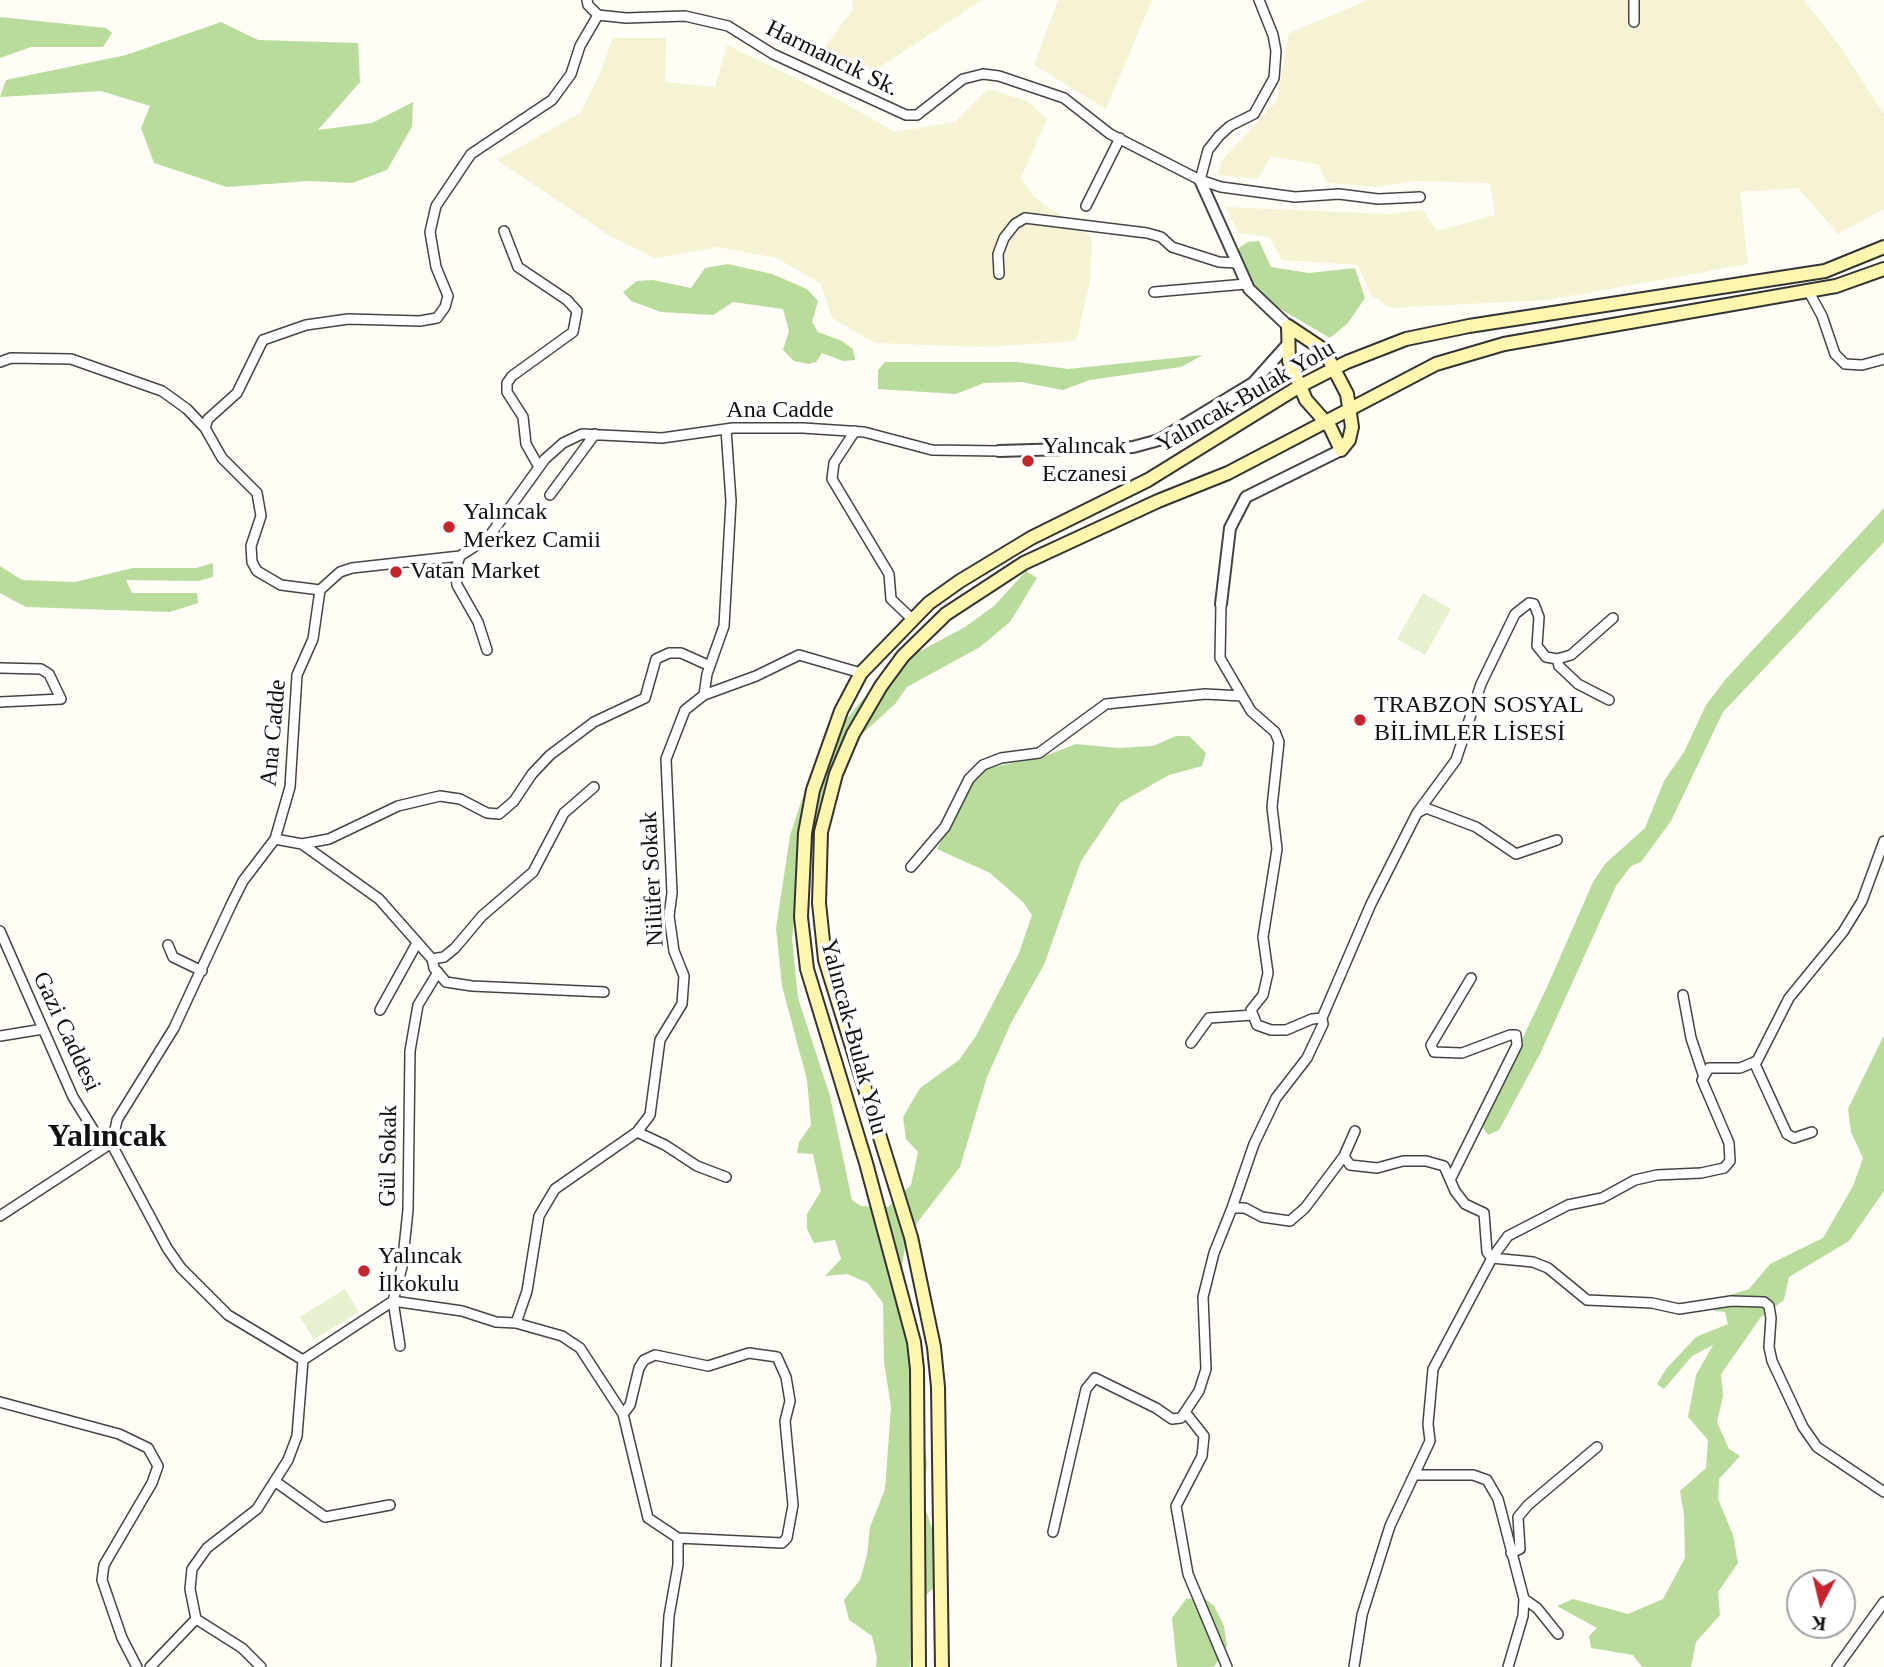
<!DOCTYPE html>
<meta charset="utf-8">
<style>
body{margin:0}
#map{position:relative;width:1884px;height:1667px;overflow:hidden;background:#fffdf5;font-family:Georgia,serif}
canvas{display:block}
.north{position:absolute;left:1786px;top:1569px;width:70px;height:70px;box-sizing:border-box;background:#fff;border:2px solid #a0a0a0;border-radius:50%;rotate:187deg;font-size:19px;font-weight:700;line-height:28px;text-align:center;color:#111}
.north::after{content:'';display:block;margin:auto;width:24px;height:32px;background:#c4262e;clip-path:polygon(50% 0,100% 100%,50% 72%,0 100%)}
</style>
<div id="map">
<canvas width="1884" height="1667"></canvas>
<div class="north">K</div>
</div>
<script>
const context = document.querySelector('canvas').getContext('2d');
context.lineJoin = 'round';
function paint(path, color) { context.fillStyle = color; context.fill(path, 'evenodd'); }
const toPath = rows => new Path2D(rows.map(r => 'M' + r).join(''));
function stroke(path, color, width, dash) { context.strokeStyle = color; context.lineWidth = width; context.lineCap = dash ? 'butt' : 'round'; context.setLineDash(dash || []); context.stroke(path); }
function drawText(font, color, halo, rows, align = 'center') {
  context.font = font + ' Georgia,serif'; context.lineWidth = 7; context.setLineDash([]); context.textBaseline = 'middle'; context.strokeStyle = halo; context.fillStyle = color; for (const [text, x, y, turn = 0] of rows) {
    context.save(); context.translate(x, y); context.rotate((+turn || 0) * Math.PI / 180); context.textAlign = isNaN(turn) ? turn : align; if (halo) context.strokeText(text, 0, 0); context.fillText(text, 0, 0); context.restore();
  }
}
paint(toPath([
 [852,0,982,0,874,71,833,59,824,48,853,9],
 [1058,0,1152,0,1106,109,1034,65],
 [1368,0,1804,0,1839,45,1884,114,1884,209,1838,234,1798,188,1740,192,1748,264,1548,300,1390,308,1370,294,1358,265,1282,260,1269,237,1239,233,1225,207,1388,214,1423,210,1437,231,1495,215,1490,183,1414,181,1376,187,1326,183,1319,165,1271,156,1258,179,1218,175,1222,160,1277,101,1289,33],
 [613,38,666,38,665,82,715,87,727,45,839,100,895,132,955,122,988,89,1027,101,1047,119,1021,178,1033,196,1092,237,1090,282,1076,341,984,347,875,343,832,318,821,284,777,258,718,247,655,258,610,236,497,160,580,113,599,76]
]), '#f6f3d4');
paint(toPath([
 [0,17,106,28,112,33,103,47,31,47,0,58],
 [221,22,258,40,358,43,360,82,318,130,372,123,413,102,412,127,387,170,352,183,309,181,227,187,154,163,141,128,150,106,101,91,0,97,6,80,126,55],
 [1259,241,1271,267,1309,273,1355,268,1365,298,1348,323,1330,338,1272,304,1257,289,1235,256,1240,247,1248,242],
 [728,264,772,274,807,289,818,301,812,322,818,332,842,341,853,349,855,360,843,361,822,353,816,362,809,364,794,361,783,350,789,331,783,309,733,302,713,315,661,312,631,301,623,292,637,281,653,280,691,288,705,268],
 [1203,355,1181,367,1090,380,1063,390,1021,382,984,383,956,394,878,389,878,370,885,362,1018,362,1068,369],
 [1884,508,1884,542,1723,712,1671,821,1641,862,1631,866,1616,886,1540,1054,1499,1130,1488,1135,1483,1128,1487,1113,1547,987,1593,882,1605,864,1645,828,1664,781,1684,752,1706,705,1725,680],
 [213,563,213,577,199,581,126,580,132,593,197,593,198,603,170,612,26,607,0,593,0,566,22,580,75,582,133,568,196,568],
 [1026,571,1037,578,1010,622,980,647,907,687,896,703,861,735,826,785,812,852,798,890,792,938,798,998,830,1096,852,1200,861,1206,888,1207,911,1185,918,1152,906,1139,903,1117,920,1088,959,1060,976,1036,1019,953,1032,915,1023,902,990,873,937,849,972,781,987,768,1039,758,1076,744,1118,748,1153,746,1176,736,1189,736,1206,753,1202,766,1169,775,1120,803,1081,861,1044,965,1012,1021,987,1077,960,1167,907,1236,902,1265,917,1359,916,1395,927,1463,923,1501,942,1559,938,1584,916,1604,910,1667,876,1667,877,1658,872,1636,849,1620,844,1600,860,1580,867,1555,870,1527,885,1489,891,1407,884,1362,883,1303,868,1283,847,1274,825,1276,841,1259,835,1240,814,1243,807,1229,807,1214,821,1191,813,1154,797,1153,799,1142,811,1125,807,1080,782,986,776,928,790,836,810,774,832,737,876,683,913,655,965,627,994,606],
 [1884,1035,1884,1191,1849,1241,1789,1277,1784,1300,1761,1317,1721,1374,1723,1396,1717,1422,1729,1449,1740,1456,1719,1479,1718,1499,1733,1535,1738,1563,1718,1592,1720,1615,1696,1642,1691,1667,1642,1667,1633,1655,1591,1648,1589,1636,1597,1628,1557,1606,1573,1599,1628,1614,1663,1599,1685,1558,1684,1515,1680,1491,1706,1468,1708,1440,1688,1417,1696,1375,1713,1345,1692,1356,1664,1389,1657,1384,1666,1369,1696,1337,1728,1324,1725,1312,1715,1311,1717,1299,1749,1289,1770,1264,1823,1238,1853,1186,1863,1158,1851,1132,1848,1109],
 [1203,1597,1214,1606,1224,1626,1227,1646,1214,1667,1177,1667,1172,1618,1186,1599]
]), '#b9dc9c');
paint(toPath([
 [1423,593,1451,609,1425,655,1397,639],
 [345,1289,359,1312,314,1339,300,1317]
]), '#e6f2cf');
const minor = toPath([
 [587,0,588,5,598,15,626,18,685,16,728,26,773,54,906,115,917,115,963,79,983,74,999,76,1064,98,1110,134,1200,180,1221,187,1295,197,1339,194,1378,199,1420,197],
 [1634,22,1634,0],
 [1200,180,1208,150,1219,136,1230,126,1254,114,1274,78,1276,51,1273,35,1259,0],
 [1086,206,1120,138],
 [504,231,518,267,567,300,577,311,573,332,512,376,507,383,507,392,523,417,526,444,539,467],
 [999,274,998,254,1004,238,1015,224,1025,218,1147,233,1161,237,1172,247,1219,262,1236,263],
 [1154,292,1246,284],
 [1809,292,1822,316,1835,354,1845,364,1862,365,1884,359],
 [0,362,11,358,71,359,162,391,187,409,205,428,222,458,257,493,261,516,251,546,252,562,257,571,281,585,320,590],
 [205,428,208,419,237,393,263,340,306,325,348,319,420,321,437,318,445,307,448,296,436,267,430,232,436,206,471,154,552,100,571,74,580,46,598,15],
 [855,431,834,463,832,479,889,574,891,599,912,619],
 [550,495,595,434],
 [460,556,455,571,457,585,478,622,487,650],
 [1221,604,1220,658,1251,711,1275,732,1279,742,1272,807,1277,849,1263,937,1268,973,1263,995,1251,1010,1257,1025,1271,1030,1286,1030,1312,1019,1322,1018,1323,1024,1307,1058,1276,1098,1254,1144,1232,1208],
 [1557,659,1559,666,1578,684,1609,700],
 [0,668,41,669,49,674,61,699,0,702],
 [704,695,756,676,799,655,861,673],
 [1417,813,1456,760,1481,684,1515,614,1529,603,1534,604,1539,617,1537,646,1546,657,1557,659,1571,655,1613,618],
 [275,839,302,844,329,839,398,806,440,796,460,799,487,813,499,814,514,801,532,774,550,755,594,722,645,698,656,659,669,653,681,653,710,666],
 [302,844,379,899,432,959,434,968,446,982,472,986,604,992],
 [911,867,945,827,969,779,983,765,1001,758,1039,753,1106,704,1205,694,1242,696],
 [0,931,73,1097,104,1147],
 [168,945,173,957,202,971],
 [432,959,444,957,455,948,482,916,533,872,564,813,594,787],
 [1683,995,1691,1038,1704,1077],
 [380,1010,417,943],
 [1322,1018,1371,904,1417,813,1426,808,1476,827,1516,854,1557,840],
 [0,1036,43,1029],
 [1191,1043,1209,1018,1253,1015],
 [1754,1062,1787,1134,1794,1138,1812,1132],
 [1355,1131,1344,1156,1350,1165,1377,1168,1403,1161,1426,1161,1444,1166,1455,1191,1465,1204,1484,1213,1487,1252,1492,1258,1533,1262,1548,1268,1587,1300,1652,1303,1679,1309,1731,1301,1764,1302,1769,1306,1771,1318,1769,1347,1772,1361,1803,1427,1817,1447,1884,1492],
 [637,1132,665,1145,697,1166,726,1177],
 [1451,1178,1517,1045,1516,1035,1510,1035,1462,1053,1434,1052,1431,1045,1471,978],
 [0,1216,107,1146],
 [516,1323,527,1291,539,1216,555,1189,637,1132,650,1115,660,1040,682,1004,684,976,674,951,669,916,672,893,666,759,685,710,704,695,707,674,724,626,731,501,726,429],
 [400,1346,393,1301,402,1267,408,1210,410,1051,418,1005,438,972],
 [303,1360,393,1301,462,1311,496,1322,516,1323,562,1336,580,1348,623,1414,648,1518,678,1538,782,1543,787,1538,793,1505,785,1421,790,1401,786,1377,777,1357,749,1353,708,1366,655,1355,644,1360,639,1368,630,1405,623,1414],
 [0,1402,119,1434,148,1448,158,1466,152,1483,104,1565,102,1580,122,1638,137,1667],
 [1185,1412,1204,1436,1202,1456,1176,1506,1188,1574,1227,1667],
 [1415,1475,1473,1475,1487,1480,1498,1499,1524,1599,1523,1616,1508,1667],
 [276,1482,325,1517,390,1505],
 [1053,1532,1086,1389,1095,1378,1156,1408,1172,1419,1181,1418,1199,1391,1206,1369,1203,1297,1214,1253,1232,1208,1245,1208,1262,1217,1290,1221,1305,1208,1344,1156],
 [1511,1553,1520,1549,1518,1517,1528,1505,1597,1447],
 [1524,1599,1537,1608,1558,1634],
 [150,1667,196,1619],
 [261,1667,242,1648,196,1619,190,1589,192,1569,207,1548,257,1509,288,1460,297,1436,303,1360,228,1315,181,1268,167,1248,112,1145,117,1120,174,1028,231,905,243,881,275,839,290,787,297,675,313,639,320,590,340,572,352,568,460,556,488,538,545,459,563,443,582,434,662,438,733,428,803,428,864,432,932,450,999,451],
 [666,1667,669,1616,678,1565,678,1538],
 [1354,1667,1362,1615,1390,1526,1430,1441,1428,1424,1433,1369,1492,1258,1508,1236,1568,1205,1602,1198,1635,1180,1657,1175,1701,1173,1724,1168,1730,1161,1729,1143,1702,1080,1709,1068,1740,1068,1757,1061,1789,998,1843,932,1862,901,1884,841],
 [1837,1667,1884,1602]
]);
const tertiary = toPath([
 [1200,180,1249,289,1288,326],
 [999,451,1133,447,1159,440,1253,383,1287,345],
 [1221,604,1230,528,1246,497,1341,450]
]);
const secondary = toPath([
 [1288,326,1324,350,1347,394,1352,427,1349,440,1341,450,1330,427,1306,400,1289,361,1288,326],
 [919,1667,917,1369,914,1342,866,1163,807,969,801,917,805,833,813,790,841,711,861,673,929,603,960,581,1031,538,1148,480,1300,386,1347,362,1406,339,1469,326,1825,271,1884,247],
 [942,1667,938,1387,934,1347,911,1237,825,960,819,903,821,832,836,774,853,734,881,686,903,656,946,614,1024,563,1158,501,1228,473,1436,364,1504,344,1836,286,1884,269]
]);
stroke(minor, '#444', 12);
stroke(tertiary, '#444', 14);
stroke(secondary, '#333', 16);
stroke(minor, '#fff', 9);
stroke(tertiary, '#fff', 10);
stroke(secondary, '#fff6b0', 12);
for (const [x, y, r, color] of [
 [1028,461,7,"#c4262e"],
 [449,527,7,"#c4262e"],
 [396,572,7,"#c4262e"],
 [1360,720,7,"#c4262e"],
 [364,1271,7,"#c4262e"]
]) { const dot = new Path2D(); dot.arc(x, y, r, 0, 2 * Math.PI); context.fillStyle = color; context.fill(dot); stroke(dot, '#fff', 2.5); }
drawText('24px', '#111', '#fff', [
 ["Harmancık Sk.",832,59,26],
 ["Yalıncak-Bulak Yolu",1246,397,-30],
 ["Ana Cadde",780,411],
 ["Ana Cadde",274,733,-85],
 ["Nilüfer Sokak",653,879,-93],
 ["Gazi Caddesi",66,1032,65],
 ["Yalıncak-Bulak Yolu",853,1037,75],
 ["Gül Sokak",389,1156,-89]
]);
drawText('24px', '#111', '#fff', [
 ["Yalıncak",1042,447],
 ["Eczanesi",1042,475],
 ["Yalıncak",463,513],
 ["Merkez Camii",463,541],
 ["Vatan Market",410,572],
 ["TRABZON SOSYAL",1374,706],
 ["BİLİMLER LİSESİ",1374,734],
 ["Yalıncak",378,1257],
 ["İlkokulu",378,1285]
], 'left');
drawText('bold 32px', '#111', '#fff', [
 ["Yalıncak",107,1138]
]);
</script>
